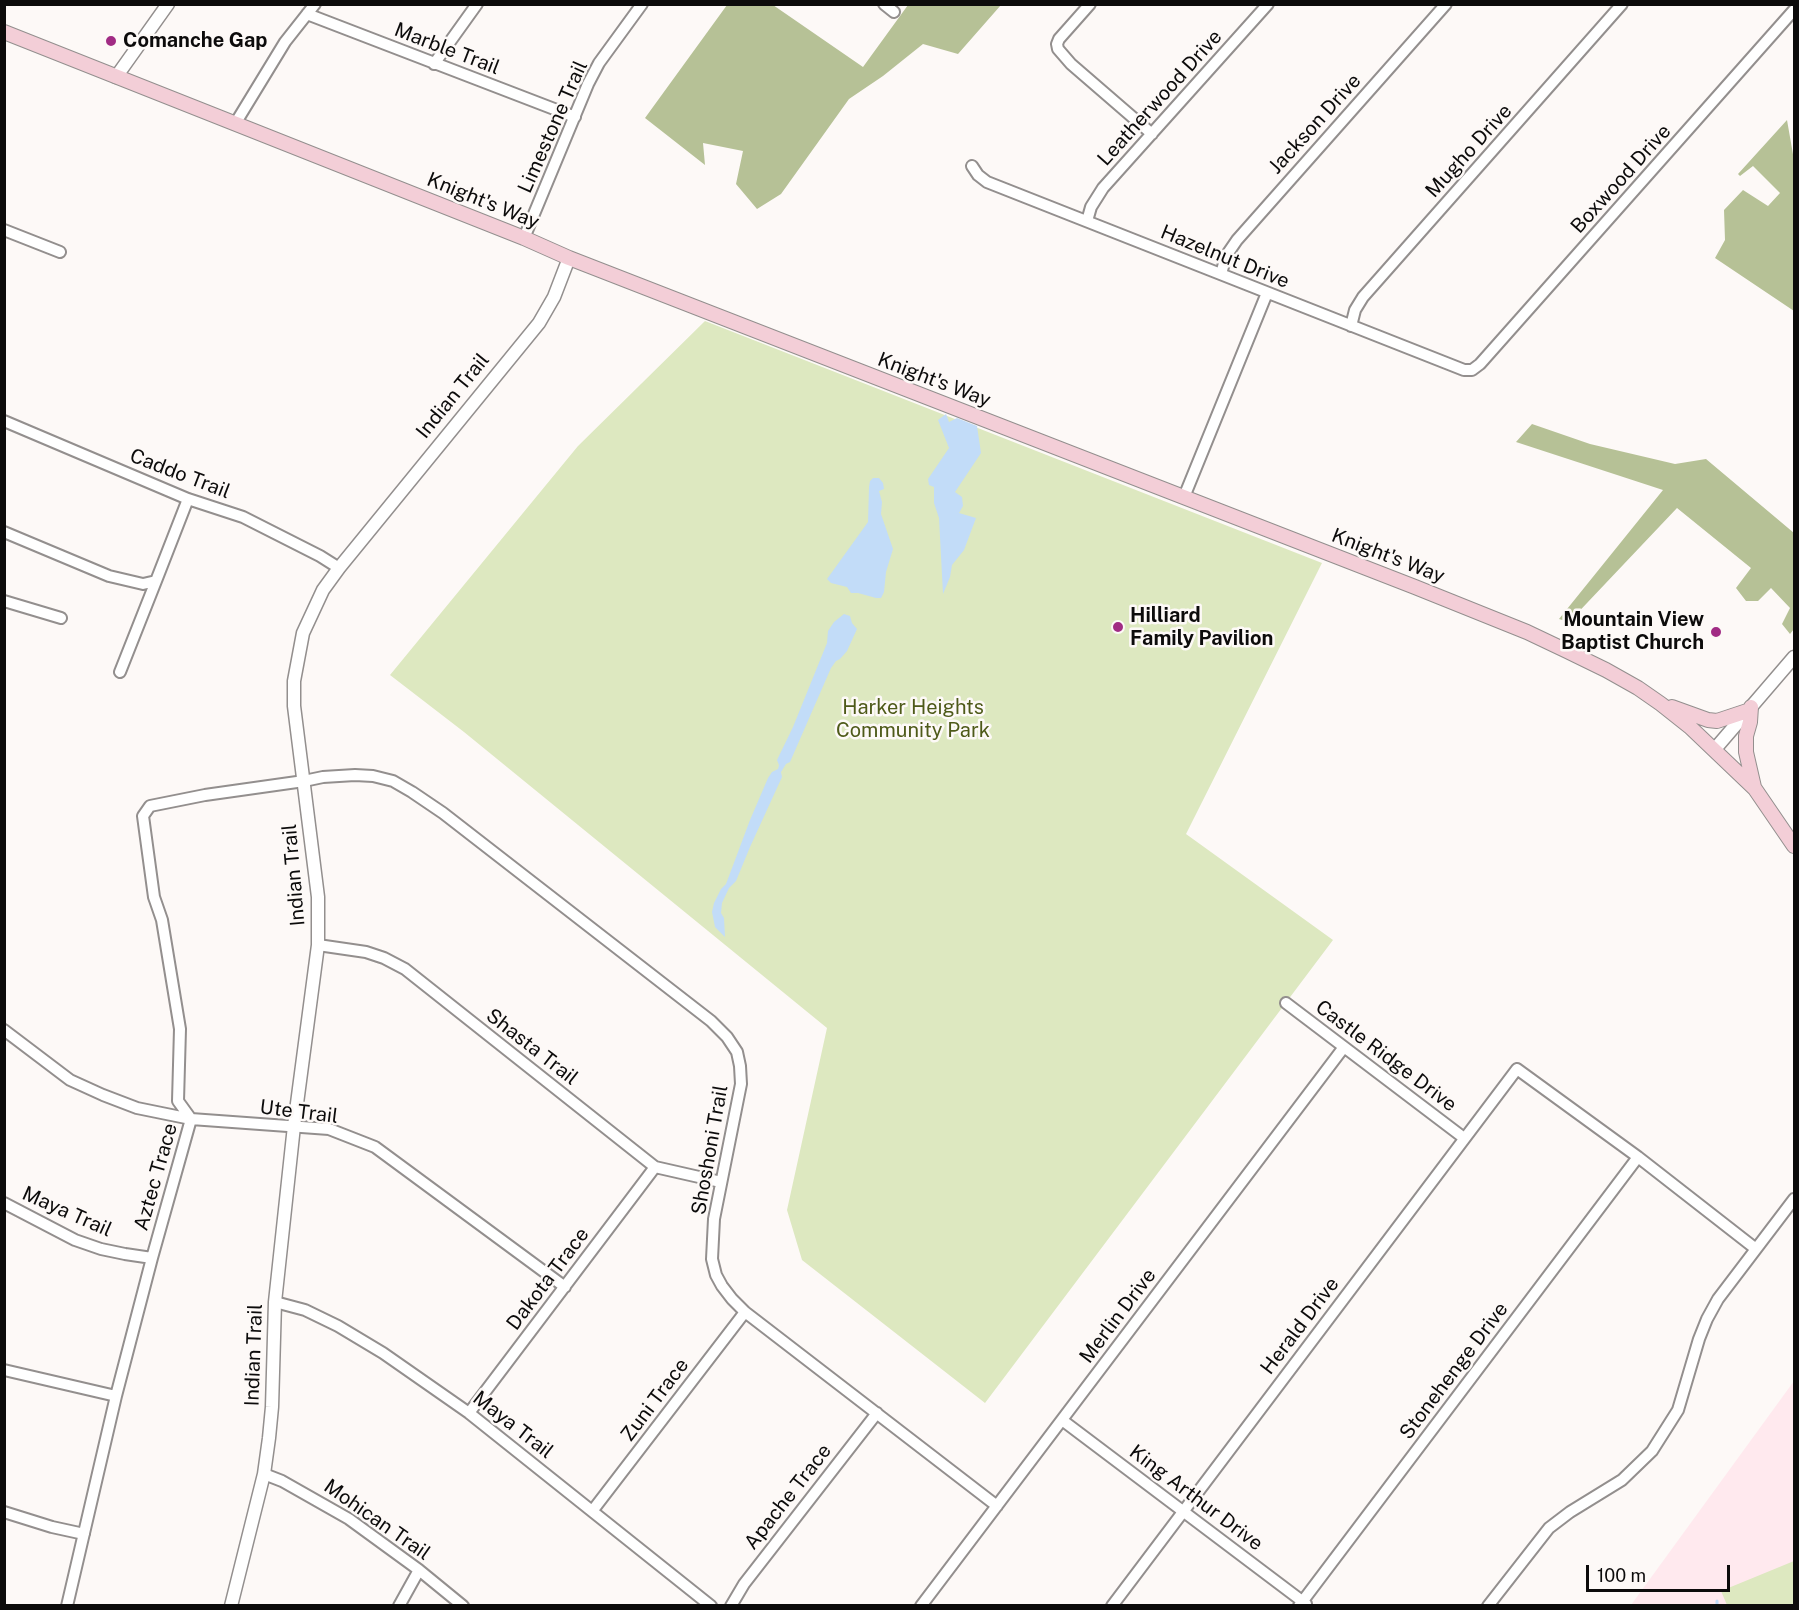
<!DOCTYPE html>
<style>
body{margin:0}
#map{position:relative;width:1799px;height:1610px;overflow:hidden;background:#fdf9f7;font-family:"Public Sans",sans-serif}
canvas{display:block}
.frame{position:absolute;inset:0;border:6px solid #0c0b0b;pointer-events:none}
.scale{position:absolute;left:1586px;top:1565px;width:144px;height:27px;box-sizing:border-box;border:3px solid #0c0b0b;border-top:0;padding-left:8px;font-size:18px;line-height:21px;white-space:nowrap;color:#0c0b0b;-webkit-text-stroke:4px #fdf9f7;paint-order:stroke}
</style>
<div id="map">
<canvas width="1799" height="1610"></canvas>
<div class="frame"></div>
<div class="scale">100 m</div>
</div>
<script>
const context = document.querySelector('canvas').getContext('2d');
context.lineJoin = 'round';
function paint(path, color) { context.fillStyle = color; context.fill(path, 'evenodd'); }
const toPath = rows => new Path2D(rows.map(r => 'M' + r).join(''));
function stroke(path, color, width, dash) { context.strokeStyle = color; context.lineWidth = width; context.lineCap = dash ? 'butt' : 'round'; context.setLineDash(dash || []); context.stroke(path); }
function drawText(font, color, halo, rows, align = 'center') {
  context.font = font + ' "Public Sans",sans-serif'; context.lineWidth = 5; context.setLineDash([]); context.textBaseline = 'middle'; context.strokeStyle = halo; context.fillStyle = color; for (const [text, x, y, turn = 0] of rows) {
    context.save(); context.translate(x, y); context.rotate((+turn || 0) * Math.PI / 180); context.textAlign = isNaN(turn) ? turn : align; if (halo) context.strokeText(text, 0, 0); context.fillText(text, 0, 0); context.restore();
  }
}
paint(toPath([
 [1794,1381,1794,1605,1631,1605]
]), '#ffe9ee');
paint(toPath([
 [705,321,1322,563,1186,834,1333,940,985,1403,802,1260,787,1210,827,1028,464,732,390,675,578,446],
 [1794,1561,1794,1605,1727,1605,1721,1591]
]), '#dde8c0');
paint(toPath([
 [727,5,773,5,863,67,908,5,1001,5,958,54,923,44,883,76,849,99,781,194,757,209,736,184,743,151,703,143,705,165,645,118],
 [1787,120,1794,160,1794,311,1715,258,1725,240,1724,210,1743,190,1768,206,1780,193,1753,166,1740,176,1738,174],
 [1532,424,1590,444,1675,464,1706,459,1794,533,1794,629,1790,634,1782,624,1790,608,1771,588,1758,601,1746,601,1736,588,1751,568,1677,508,1569,622,1559,619,1663,490,1516,442]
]), '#b6c196');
paint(toPath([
 [946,414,949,422,957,418,977,426,981,453,955,492,962,497,963,506,959,513,976,518,964,550,952,565,950,577,943,594,939,518,934,503,934,487,929,485,928,479,949,448,938,420],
 [873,478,879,478,883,483,884,489,879,491,882,502,881,514,893,549,886,572,884,592,881,598,876,598,858,593,851,593,847,587,831,583,827,579,868,522,869,487,870,481],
 [844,614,850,616,852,623,857,629,847,651,840,659,836,661,831,668,790,762,786,764,781,772,782,777,750,847,736,881,729,888,722,903,721,913,724,918,725,937,715,927,712,912,714,903,721,889,726,884,750,820,768,778,772,772,778,769,779,765,777,760,793,727,827,643,828,631,834,622]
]), '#c2dcf8');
stroke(toPath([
 [1717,1606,1717,1601]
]), '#c2dcf8', 3);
const minor = toPath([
 [884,4,894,12],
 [1090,4,1059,39,1057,44,1058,49,1071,64,1152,134],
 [307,14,575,117],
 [434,64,477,4],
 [235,124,285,42,315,4],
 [972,166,978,175,987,182,1464,370,1472,370,1480,364,1794,10],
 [1087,221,1091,207,1103,188,1268,4],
 [4,230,60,252],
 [524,238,588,84,599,63,642,4],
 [1221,274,1226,256,1237,240,1446,4],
 [1351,326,1355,310,1363,297,1622,4],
 [4,421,188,499,243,517,320,556,339,568],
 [1184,497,1267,293],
 [4,532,109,576,143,584,156,581,188,499],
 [4,601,61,618],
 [120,672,156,581],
 [318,945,366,952,384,958,405,969,655,1167,721,1182],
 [1286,1003,1464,1138],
 [4,1030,70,1080,103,1095,137,1108,191,1119,329,1129,375,1147,565,1287],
 [4,1203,75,1240,101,1249,125,1254,152,1258],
 [275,1302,305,1310,338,1326,383,1353,469,1413,711,1606],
 [4,1370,116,1396],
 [469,1413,655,1167],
 [1062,1420,1306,1604],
 [264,1474,282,1481,349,1519,419,1570,463,1606],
 [593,1510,745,1312],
 [4,1512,52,1527,84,1534],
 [67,1606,116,1396,152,1258,191,1119,178,1101,180,1029,162,920,154,897,143,816,150,806,205,795,304,781,323,777,355,775,373,776,393,781,412,792,443,813,711,1021,727,1037,737,1052,740,1066,741,1084,714,1219,712,1259,716,1275,722,1286,732,1299,745,1312,997,1506],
 [399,1606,419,1570],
 [731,1606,744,1584,877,1413],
 [921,1606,1344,1047],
 [1112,1606,1517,1069,1638,1157,1756,1249],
 [1299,1606,1638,1157],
 [1488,1606,1549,1528,1570,1512,1622,1480,1652,1451,1678,1410,1699,1339,1707,1319,1718,1299,1794,1199]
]);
const tertiary = toPath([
 [116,77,168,4],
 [1715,749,1794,657],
 [231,1606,264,1474,269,1438,272,1407,275,1302,294,1126,318,945,318,897,294,706,294,681,303,633,323,590,339,568,539,323,554,297,569,258]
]);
const secondary = toPath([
 [4,32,524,238,569,258,1415,587,1527,632,1567,651,1606,670,1638,688,1661,704,1690,727,1755,789,1794,846],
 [1672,707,1708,720,1717,721,1747,711],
 [1751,707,1750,722,1746,736,1746,752,1754,787]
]);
stroke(minor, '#938f8e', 14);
stroke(tertiary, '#938f8e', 15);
stroke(secondary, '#938f8e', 16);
stroke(minor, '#fff', 10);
stroke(tertiary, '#fff', 12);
stroke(secondary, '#f3ced7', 14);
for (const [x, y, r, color] of [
 [111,41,6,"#a12b84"],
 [1118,627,6,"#a12b84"],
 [1716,632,6,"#a12b84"]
]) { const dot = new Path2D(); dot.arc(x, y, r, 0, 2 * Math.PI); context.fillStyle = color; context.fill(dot); stroke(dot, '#fdf9f7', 2); }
drawText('bold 20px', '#0c0b0b', '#fdf9f7', [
 ["Comanche Gap",123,41],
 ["Hilliard",1130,616],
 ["Family Pavilion",1130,639],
 ["Mountain View",1704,620,"right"],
 ["Baptist Church",1704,643,"right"]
], 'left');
drawText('20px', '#0c0b0b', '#fdf9f7', [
 ["Marble Trail",447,49,21],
 ["Leatherwood Drive",1160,98,-48],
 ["Jackson Drive",1315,124,-48],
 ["Limestone Trail",553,127,-66],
 ["Mugho Drive",1469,151,-48],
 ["Boxwood Drive",1621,179,-48],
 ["Knight's Way",483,201,22],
 ["Hazelnut Drive",1225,257,22],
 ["Knight's Way",934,380,21],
 ["Indian Trail",453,396,-51],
 ["Caddo Trail",180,474,21],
 ["Knight's Way",1388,556,21],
 ["Indian Trail",294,875,-95],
 ["Shasta Trail",532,1047,38],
 ["Castle Ridge Drive",1386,1056,37],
 ["Ute Trail",299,1112,7],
 ["Shoshoni Trail",710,1150,-80],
 ["Aztec Trace",156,1177,-74],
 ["Maya Trail",67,1212,24],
 ["Dakota Trace",548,1279,-53],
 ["Merlin Drive",1118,1316,-53],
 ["Herald Drive",1300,1326,-53],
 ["Indian Trail",254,1355,-88],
 ["Stonehenge Drive",1454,1371,-53],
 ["Zuni Trace",655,1400,-53],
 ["Maya Trail",513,1425,38],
 ["Apache Trace",788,1497,-52],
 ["King Arthur Drive",1196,1498,37],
 ["Mohican Trail",377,1520,35]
]);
drawText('20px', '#4e5a19', '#fdf9f7', [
 ["Harker Heights",913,708],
 ["Community Park",913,731]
]);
</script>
